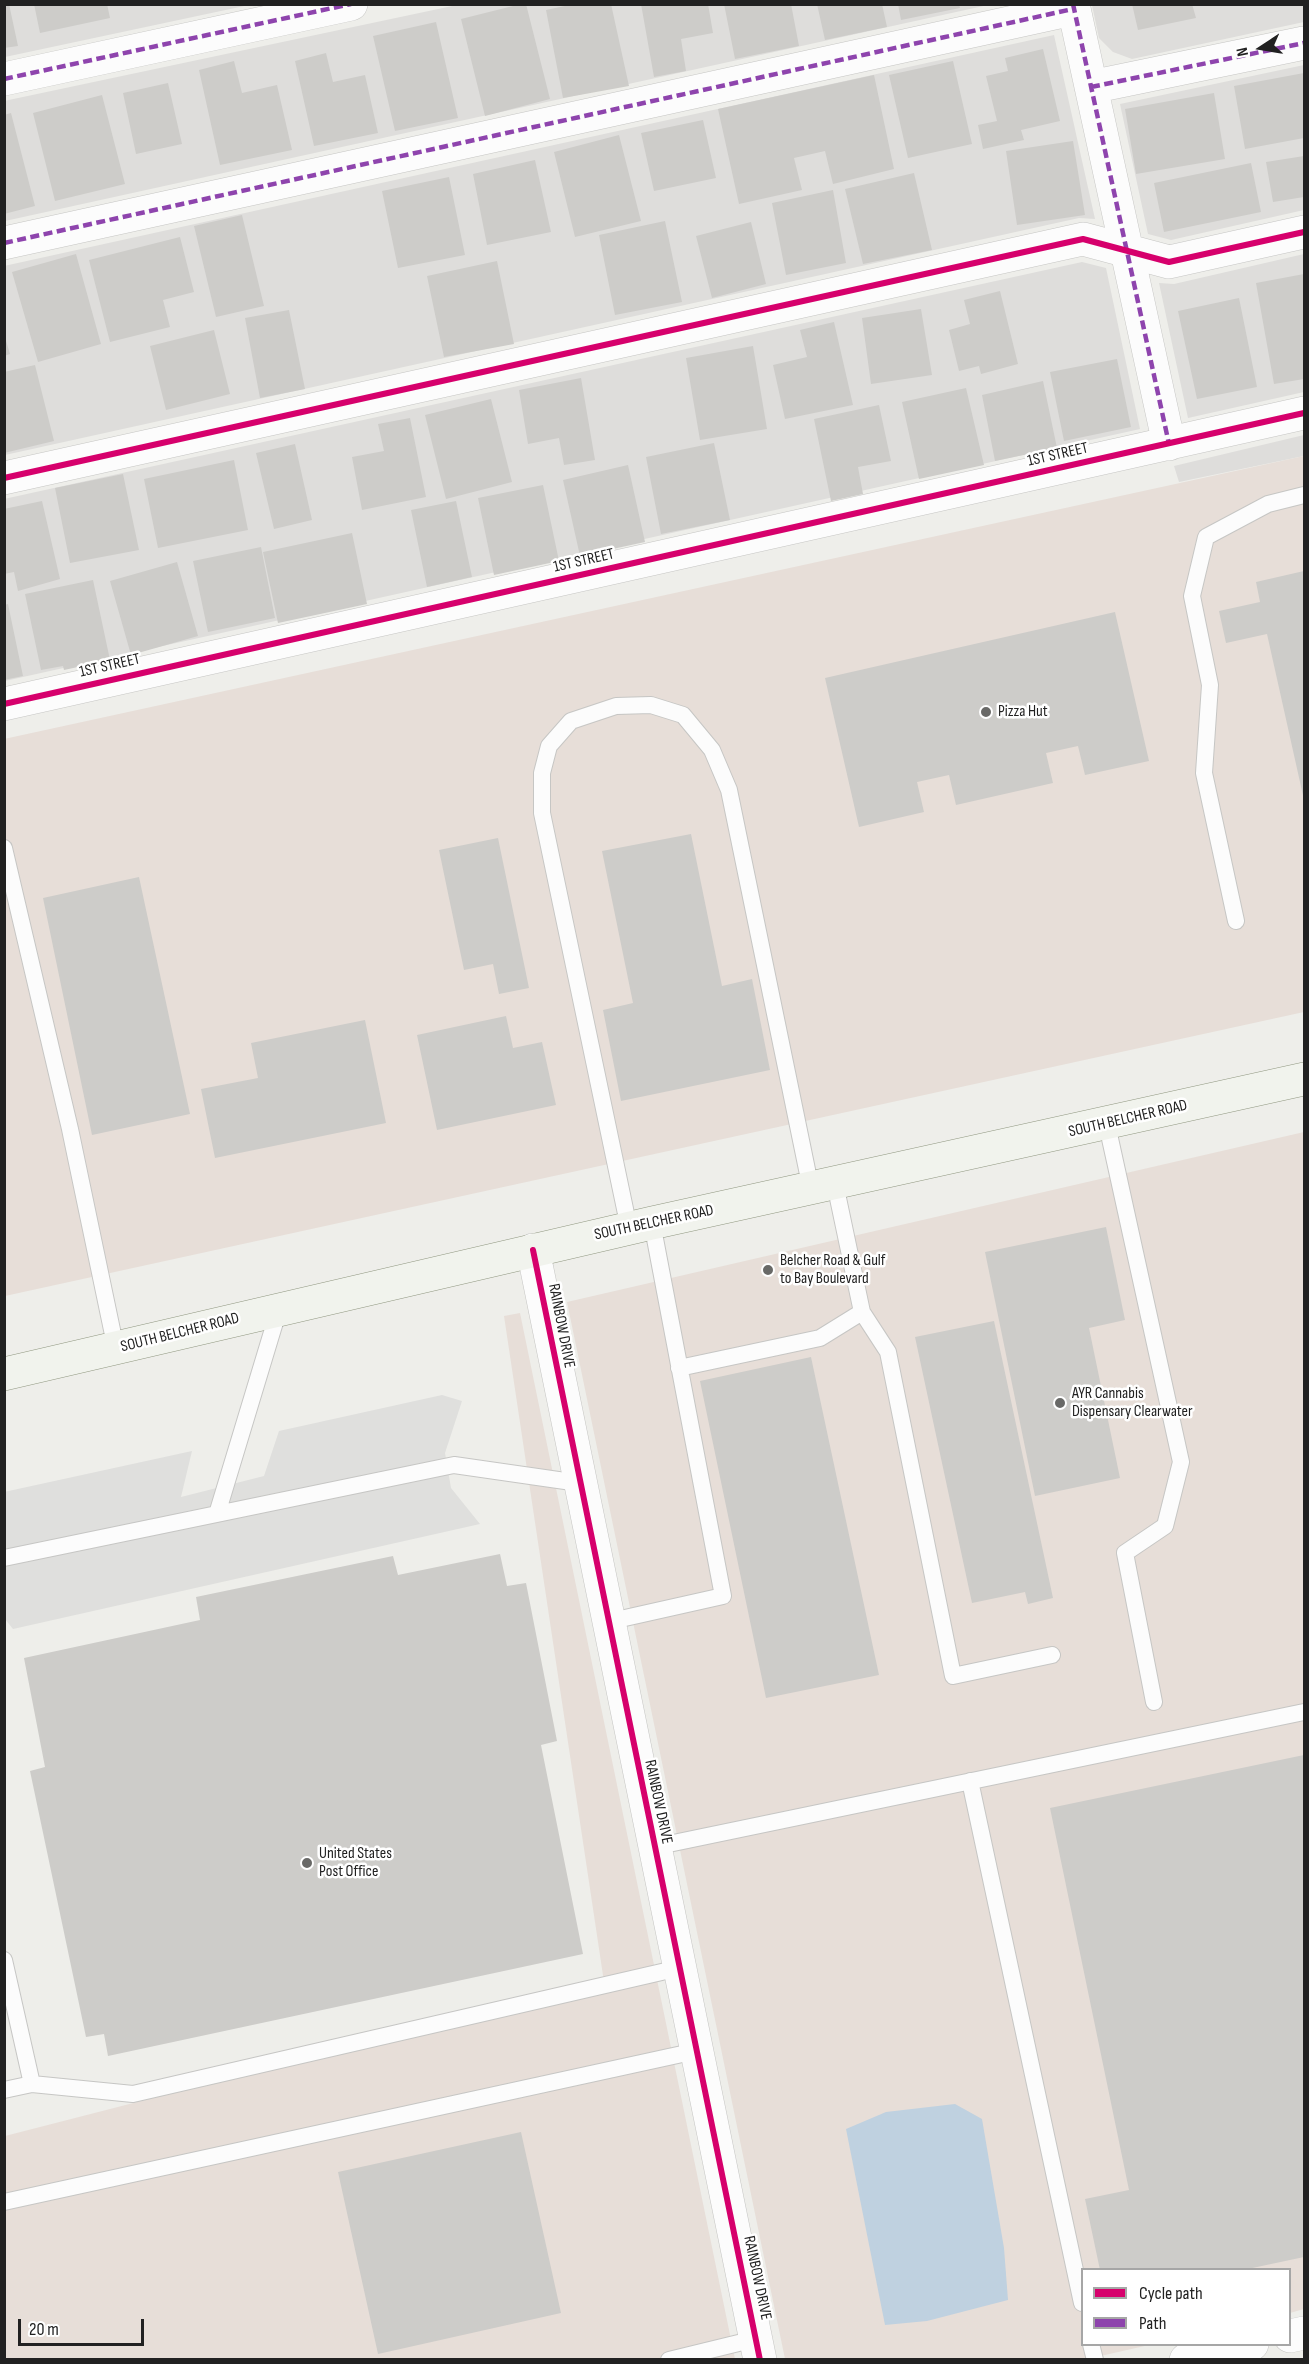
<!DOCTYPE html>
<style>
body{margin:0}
#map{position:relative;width:1309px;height:2364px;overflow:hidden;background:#eeeeea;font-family:"Sofia Sans Condensed",sans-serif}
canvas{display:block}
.frame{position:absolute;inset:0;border:6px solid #212121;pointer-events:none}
.legend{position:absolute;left:1081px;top:2268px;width:210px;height:78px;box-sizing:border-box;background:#fff;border:2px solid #a6a6a6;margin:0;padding:8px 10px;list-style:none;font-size:18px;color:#212121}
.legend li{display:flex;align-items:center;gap:12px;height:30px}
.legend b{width:30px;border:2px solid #a6a6a6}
.north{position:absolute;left:1231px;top:18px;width:60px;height:60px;-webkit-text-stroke:4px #fff;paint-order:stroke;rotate:258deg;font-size:16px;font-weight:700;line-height:24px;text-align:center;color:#212121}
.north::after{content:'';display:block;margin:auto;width:21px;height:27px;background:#212121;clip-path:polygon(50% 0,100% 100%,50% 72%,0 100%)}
.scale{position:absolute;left:18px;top:2319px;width:126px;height:27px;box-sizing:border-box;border:3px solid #212121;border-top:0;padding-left:8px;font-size:18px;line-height:21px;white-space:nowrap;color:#212121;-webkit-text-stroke:4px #fff;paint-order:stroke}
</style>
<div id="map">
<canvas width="1309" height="2364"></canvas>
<div class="frame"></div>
<ul class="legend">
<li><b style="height:8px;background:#d6006c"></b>Cycle path</li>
<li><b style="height:8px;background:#8e44ad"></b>Path</li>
</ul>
<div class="north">N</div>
<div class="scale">20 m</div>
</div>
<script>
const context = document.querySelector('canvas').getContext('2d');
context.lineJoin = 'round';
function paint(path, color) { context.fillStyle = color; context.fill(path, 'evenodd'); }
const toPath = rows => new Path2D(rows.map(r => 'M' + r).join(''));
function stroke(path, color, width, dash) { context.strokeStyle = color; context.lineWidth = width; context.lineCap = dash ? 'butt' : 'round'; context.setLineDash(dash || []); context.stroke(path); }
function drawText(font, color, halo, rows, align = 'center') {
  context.font = font + ' "Sofia Sans Condensed",sans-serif'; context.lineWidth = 5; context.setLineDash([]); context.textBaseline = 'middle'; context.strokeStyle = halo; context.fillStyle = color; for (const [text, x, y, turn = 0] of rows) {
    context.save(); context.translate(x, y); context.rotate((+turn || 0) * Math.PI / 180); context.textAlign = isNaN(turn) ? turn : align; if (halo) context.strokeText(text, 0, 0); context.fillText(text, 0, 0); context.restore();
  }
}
paint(toPath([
 [5,4,249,5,5,57],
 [457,5,988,5,5,221,4,101],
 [1092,5,1304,5,1304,22,1132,59,1113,52,1099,38],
 [1054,35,1095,219,1079,218,5,455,4,266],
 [1304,65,1304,210,1171,240,1148,234,1120,104],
 [1304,254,1304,392,1188,418,1159,283,1174,284],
 [1082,262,1106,268,1140,429,5,681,4,499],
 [1304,435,1304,456,1179,482,1174,466]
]), '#dedddb');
paint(toPath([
 [1304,456,1304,1012,5,1296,4,739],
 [1304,1132,1304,2309,1290,2313,1290,2270,1082,2270,1082,2344,1149,2345,1083,2360,785,2359,567,1302],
 [520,1313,735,2359,5,2360,5,2136,604,1982,504,1316]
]), '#e7ded8');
paint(toPath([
 [442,1395,462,1401,445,1453,451,1488,480,1524,13,1629,5,1619,4,1492,192,1451,181,1497,264,1476,279,1431]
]), '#dfdfdd');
paint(toPath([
 [955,2104,982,2119,1004,2248,1008,2300,927,2321,885,2325,846,2129,886,2112]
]), '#bfd1e0');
paint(toPath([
 [4,4,9,4,18,46,4,48],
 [34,4,107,4,110,18,40,33],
 [521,4,526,4,550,99,485,116,461,19],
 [574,4,611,4,629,86,563,98,546,10],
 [641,4,708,4,713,33,681,39,686,71,654,77],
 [724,4,791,4,799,46,735,59],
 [817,4,882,4,887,27,825,40],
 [898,4,959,4,960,8,901,20],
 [1132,4,1192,4,1196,18,1138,30],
 [436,22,458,118,395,131,373,36],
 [1043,49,1060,121,1021,130,1024,140,983,149,978,125,997,121,986,76,1008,71,1005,58],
 [326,53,333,82,365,75,378,133,314,146,295,61],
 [234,61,242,93,277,85,292,150,220,165,199,70],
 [953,61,972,144,908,158,889,75],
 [1304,73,1304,138,1245,149,1234,86],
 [874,75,894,169,833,184,825,151,794,158,802,190,739,204,718,109],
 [168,83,182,144,136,154,123,93],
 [1214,93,1225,159,1136,174,1125,109],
 [102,95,125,184,55,201,33,113],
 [11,113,35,206,4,214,4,115],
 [703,120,716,178,654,191,641,133],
 [619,135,641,221,575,237,554,152],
 [1073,141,1085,215,1017,225,1006,151],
 [1304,156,1304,197,1273,202,1266,162],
 [535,160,551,232,487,245,473,174],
 [1251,163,1261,212,1164,232,1154,183],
 [914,173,932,250,863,264,845,189],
 [449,177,465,255,398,268,382,191],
 [833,190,846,263,786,275,772,203],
 [242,215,264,306,216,317,194,226],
 [665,221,682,302,615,315,599,235],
 [751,222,766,284,712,298,696,236],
 [180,237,194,292,163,300,170,327,110,342,89,260],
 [76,254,101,344,38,362,12,272],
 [497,261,514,344,444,357,427,276],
 [1304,274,1304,379,1274,384,1256,283],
 [1000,291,1018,364,981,374,979,366,959,371,949,330,970,324,964,300],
 [1239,298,1257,387,1197,399,1178,311],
 [921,309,932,375,871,384,862,318],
 [289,310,305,389,260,398,245,318],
 [834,322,853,405,785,419,773,365,807,357,800,330],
 [214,330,230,394,166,410,150,346],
 [4,334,10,354,4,356],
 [753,346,767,429,700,440,686,358],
 [1117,359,1131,427,1064,441,1050,372],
 [35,365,54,441,4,453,4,372],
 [581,378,595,460,564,465,559,438,528,444,519,390],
 [1043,381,1057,448,995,461,982,395],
 [966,388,984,465,919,479,902,402],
 [491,399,512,482,446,499,425,415],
 [879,405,891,461,858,467,863,494,831,501,814,419],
 [410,418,426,497,362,510,352,457,384,451,378,424],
 [714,443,730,520,661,534,646,457],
 [295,444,312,520,274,529,256,453],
 [234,460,248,530,158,548,144,479],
 [628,465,645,542,580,556,563,480],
 [123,474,139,550,70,563,55,488],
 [543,485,559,561,494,575,478,498],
 [42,501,60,579,18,591,14,572,4,574,4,509],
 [456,501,472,577,427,587,411,510],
 [352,533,367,604,278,623,263,552],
 [261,547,275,618,208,632,193,561],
 [177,562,198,636,131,655,110,581],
 [1304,571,1304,800,1267,634,1226,643,1219,611,1260,602,1256,582],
 [93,580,110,660,64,670,63,666,41,670,25,594],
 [8,604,23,676,4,680,4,605],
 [1115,612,1149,761,1085,775,1078,746,1046,753,1053,783,956,805,949,775,917,782,924,812,859,827,825,678],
 [691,834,722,986,752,979,770,1070,621,1101,603,1010,633,1003,602,851],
 [498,838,529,988,499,994,493,964,464,970,439,850],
 [139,877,190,1114,92,1135,43,898],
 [506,1016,513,1048,542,1042,556,1105,437,1130,417,1035],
 [365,1020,386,1123,215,1158,201,1089,258,1078,251,1043],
 [1106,1227,1125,1320,1089,1328,1120,1478,1035,1496,985,1252],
 [994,1321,1053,1598,1028,1604,1025,1592,972,1603,915,1337],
 [811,1357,879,1675,766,1698,700,1381],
 [500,1554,507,1586,526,1583,557,1741,541,1745,583,1954,108,2056,104,2034,86,2037,30,1771,45,1767,24,1658,200,1620,196,1597,393,1556,398,1575],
 [1304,1755,1304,2257,1243,2270,1100,2270,1085,2199,1129,2190,1050,1808],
 [521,2132,561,2313,378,2354,338,2172]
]), '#cdccc9');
const service = toPath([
 [4,848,70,1129,116,1349],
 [1236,921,1204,773,1210,685,1192,596,1206,537,1268,504,1304,495],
 [1107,1125,1181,1462,1165,1526,1125,1553,1154,1702],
 [835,1184,862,1312,888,1352,953,1676,1052,1655],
 [629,1228,542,813,542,773,549,746,571,721,616,706,651,705,683,715,712,750,729,790,811,1189],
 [679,1368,820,1338,862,1312],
 [217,1514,279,1309],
 [4,1558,454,1465,579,1483],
 [607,1622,723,1596,652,1223],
 [970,1781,1082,2303],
 [654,1847,1304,1712],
 [4,1960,32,2084,4,2090],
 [32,2084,133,2094,679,1968],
 [4,2202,696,2051],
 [1091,2344,1095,2360],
 [669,2360,755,2339]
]);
const minor = toPath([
 [1073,4,1169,444],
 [4,79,351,4],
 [1091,87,1304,43],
 [4,243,1073,9],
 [4,478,1083,239,1169,262,1304,232],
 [4,704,1304,413],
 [533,1250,760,2360],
 [1290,2336,1304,2333],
 [1186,2360,1252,2344]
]);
const secondary = toPath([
 [4,1374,652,1223,1304,1079]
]);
stroke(service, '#c6c6c4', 18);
stroke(minor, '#c6c6c4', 34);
stroke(secondary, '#919882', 34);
stroke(service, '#fcfcfc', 16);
stroke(minor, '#fcfcfc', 33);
stroke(secondary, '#f1f3ed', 33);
stroke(toPath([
 [1073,4,1169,444],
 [4,79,351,4],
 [1091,87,1304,43],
 [4,243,1073,9]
]), '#8e44ad', 4.5, [9, 4.5]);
stroke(toPath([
 [4,478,1083,239,1169,262,1304,232],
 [4,704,1304,413],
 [533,1250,760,2360]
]), '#d6006c', 6);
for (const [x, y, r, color] of [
 [986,712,6,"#696967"],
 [768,1270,6,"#696967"],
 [1060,1403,6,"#696967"],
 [307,1863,6,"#696967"]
]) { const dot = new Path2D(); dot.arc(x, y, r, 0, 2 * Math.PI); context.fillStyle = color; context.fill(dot); stroke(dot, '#fff', 2); }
drawText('16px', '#212121', '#fff', [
 ["1ST STREET",1058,455,-13],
 ["1ST STREET",584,561,-13],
 ["1ST STREET",110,666,-13],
 ["SOUTH BELCHER ROAD",1128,1119,-13],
 ["SOUTH BELCHER ROAD",654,1223,-12],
 ["RAINBOW DRIVE",561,1326,79],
 ["SOUTH BELCHER ROAD",180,1333,-14],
 ["RAINBOW DRIVE",658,1802,78],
 ["RAINBOW DRIVE",757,2278,78]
]);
drawText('16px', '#212121', '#fff', [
 ["Pizza Hut",998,712],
 ["Belcher Road & Gulf",780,1261],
 ["to Bay Boulevard",780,1279],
 ["AYR Cannabis",1072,1394],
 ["Dispensary Clearwater",1072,1412],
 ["United States",319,1854],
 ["Post Office",319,1872]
], 'left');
</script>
